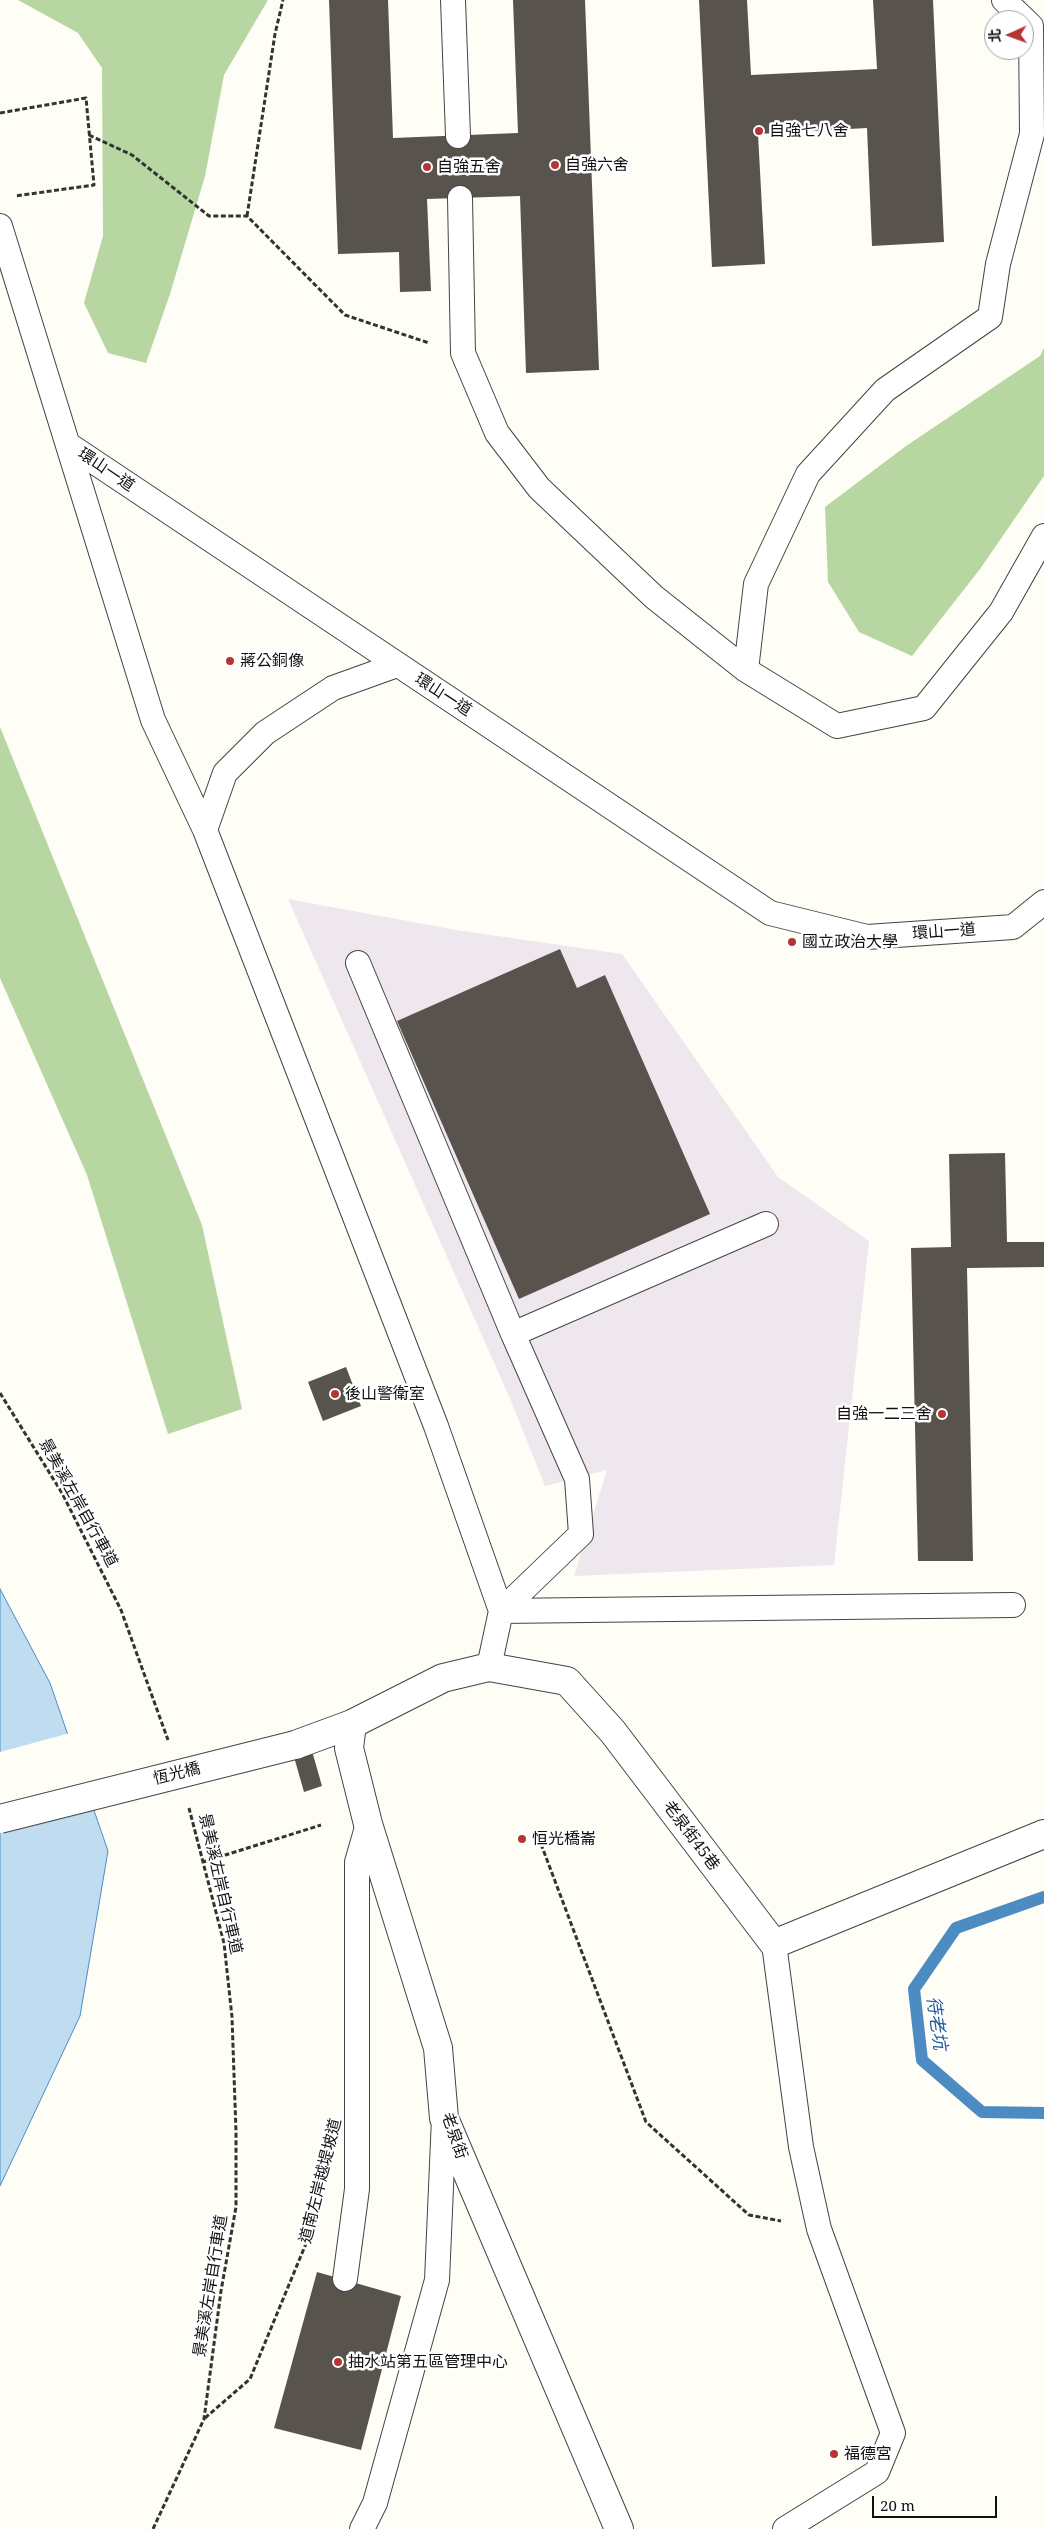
<!DOCTYPE html>
<meta charset="utf-8">
<style>
body{margin:0}
#map{position:relative;width:1044px;height:2529px;overflow:hidden;background:#fefdf6;font-family:"Noto Serif","Noto Sans TC",serif}
canvas{display:block}
.north{position:absolute;left:984px;top:10px;width:50px;height:50px;box-sizing:border-box;background:#fff;border:1px solid #a0a0a0;border-radius:50%;rotate:268deg;font-size:14px;font-weight:700;line-height:20px;text-align:center;color:#111}
.north::after{content:'';display:block;margin:auto;width:18px;height:22px;background:#b53535;clip-path:polygon(50% 0,100% 100%,50% 72%,0 100%)}
.scale{position:absolute;left:872px;top:2496px;width:125px;height:22px;box-sizing:border-box;border:2px solid #111;border-top:0;padding-left:6px;font-size:15px;line-height:18px;white-space:nowrap;color:#111;-webkit-text-stroke:4px #fff;paint-order:stroke}
</style>
<div id="map">
<canvas width="1044" height="2529"></canvas>
<div class="north">北</div>
<div class="scale">20 m</div>
</div>
<script>
const context = document.querySelector('canvas').getContext('2d');
context.lineJoin = 'round';
function paint(path, color) { context.fillStyle = color; context.fill(path, 'evenodd'); }
const toPath = rows => new Path2D(rows.map(r => 'M' + r).join(''));
function stroke(path, color, width, dash) { context.strokeStyle = color; context.lineWidth = width; context.lineCap = dash ? 'butt' : 'round'; context.setLineDash(dash || []); context.stroke(path); }
function drawText(font, color, halo, rows, align = 'center') {
  context.font = font + ' "Noto Serif","Noto Sans TC",serif'; context.lineWidth = 5; context.setLineDash([]); context.textBaseline = 'middle'; context.strokeStyle = halo; context.fillStyle = color; for (const [text, x, y, turn = 0] of rows) {
    context.save(); context.translate(x, y); context.rotate((+turn || 0) * Math.PI / 180); context.textAlign = isNaN(turn) ? turn : align; if (halo) context.strokeText(text, 0, 0); context.fillText(text, 0, 0); context.restore();
  }
}
paint(toPath([
 [288,899,456,930,622,954,778,1177,869,1241,834,1565,574,1576,607,1470,545,1486,511,1401]
]), '#eee7ee');
paint(toPath([
 [18,0,268,0,224,75,205,176,170,294,146,363,108,353,84,303,103,236,102,68,78,33],
 [1044,348,1044,476,980,569,912,656,859,632,828,582,825,507,906,446,1040,356],
 [0,727,202,1225,242,1409,168,1434,87,1175,0,978]
]), '#b7d6a2');
const water = toPath([
 [0,1589,50,1683,108,1851,80,2016,0,2186,0,1589]
]);
paint(water, '#bfdcf1');
stroke(water, '#4c8cc2', 1);
paint(toPath([
 [70,1733,95,1806,0,1832,0,1752]
]), '#fefdf6');
stroke(toPath([
 [1044,1897,956,1928,914,1989,922,2060,982,2112,1044,2113]
]), '#4c8cc2', 12);
paint(toPath([
 [329,0,388,0,393,138,518,133,513,0,585,0,599,370,526,373,520,196,427,199,431,291,400,292,399,252,338,254],
 [699,0,747,0,751,75,877,69,873,0,933,0,944,242,872,246,867,128,758,134,765,264,712,267],
 [560,949,577,988,605,975,710,1214,519,1299,397,1021],
 [1005,1153,1007,1242,1044,1242,1044,1267,967,1268,973,1561,918,1561,911,1248,951,1247,949,1154],
 [346,1367,361,1406,323,1421,308,1382],
 [312,1751,322,1786,304,1792,294,1757],
 [317,2272,401,2296,361,2450,274,2428]
]), '#59534e');
const service = toPath([
 [453,0,458,136],
 [460,198,463,353,497,433,539,488,654,597,746,670,837,726,924,708,1001,612,1044,536],
 [0,226,153,720,205,830,436,1426,501,1611,489,1667],
 [69,445,770,913,867,937,1013,927,1044,902],
 [746,670,756,584,808,474,885,390,990,317,998,264,1032,134,1031,26,1004,0],
 [205,830,225,773,265,733,333,688,397,665],
 [358,963,513,1334],
 [501,1611,581,1534,577,1479,513,1334,766,1224],
 [501,1611,1013,1605],
 [774,1944,801,2147,819,2229,893,2433,877,2472,785,2529],
 [345,2279,357,2189,357,1862,368,1824],
 [362,2529,375,2503,437,2280,444,2118]
]);
const minor = toPath([
 [352,1724,349,1748,368,1824,438,2048,444,2118,619,2529],
 [295,1745,352,1724,443,1678,489,1667,567,1681,613,1732,774,1944,1044,1834]
]);
stroke(service, '#444', 26);
stroke(minor, '#444', 30);
stroke(toPath([
 [0,113,86,98,94,185,15,196],
 [89,135,132,155,209,216,247,216,345,315,429,343],
 [247,216,275,34,283,0],
 [0,1393,62,1493,121,1610,168,1740],
 [541,1844,646,2122,749,2215,781,2221],
 [203,1862,321,1825],
 [205,2418,250,2379,305,2246,320,2188],
 [153,2529,204,2419,221,2291,236,2207,236,2132,232,2017,224,1943,189,1808]
]), '#333', 3, [5, 2.5]);
stroke(service, '#fff', 24);
stroke(minor, '#fff', 28);
const minorBridge = toPath([
 [0,1819,295,1745]
]);
stroke(minorBridge, '#444', 30, []);
stroke(minorBridge, '#fff', 28);
for (const [x, y, r, color] of [
 [759,131,5,"#b53535"],
 [555,165,5,"#b53535"],
 [427,167,5,"#b53535"],
 [230,661,5,"#b53535"],
 [792,942,5,"#b53535"],
 [335,1394,5,"#b53535"],
 [942,1414,5,"#b53535"],
 [522,1839,5,"#b53535"],
 [338,2362,5,"#b53535"],
 [834,2454,5,"#b53535"]
]) { const dot = new Path2D(); dot.arc(x, y, r, 0, 2 * Math.PI); context.fillStyle = color; context.fill(dot); stroke(dot, '#fff', 2); }
drawText('16px', '#111', '#fff', [
 ["自強七八舍",769,131],
 ["自強六舍",565,165],
 ["自強五舍",437,167],
 ["蔣公銅像",240,661],
 ["國立政治大學",802,942],
 ["後山警衛室",345,1394],
 ["自強一二三舍",932,1414,"right"],
 ["恒光橋崙",532,1839],
 ["抽水站第五區管理中心",348,2362],
 ["福德宮",844,2454]
], 'left');
drawText('16px', '#111', '#fff', [
 ["環山一道",106,470,34],
 ["環山一道",443,695,33],
 ["環山一道",944,932,-4],
 ["景美溪左岸自行車道",78,1503,61],
 ["恆光橋",177,1774,-14],
 ["老泉街45巷",691,1836,53],
 ["景美溪左岸自行車道",220,1884,77],
 ["老泉街",454,2136,71],
 ["道南左岸越堤坡道",321,2181,-76],
 ["景美溪左岸自行車道",211,2286,-81]
]);
drawText('italic 18px', '#245f99', '#fff', [
 ["待老坑",936,2023,82]
]);
</script>
